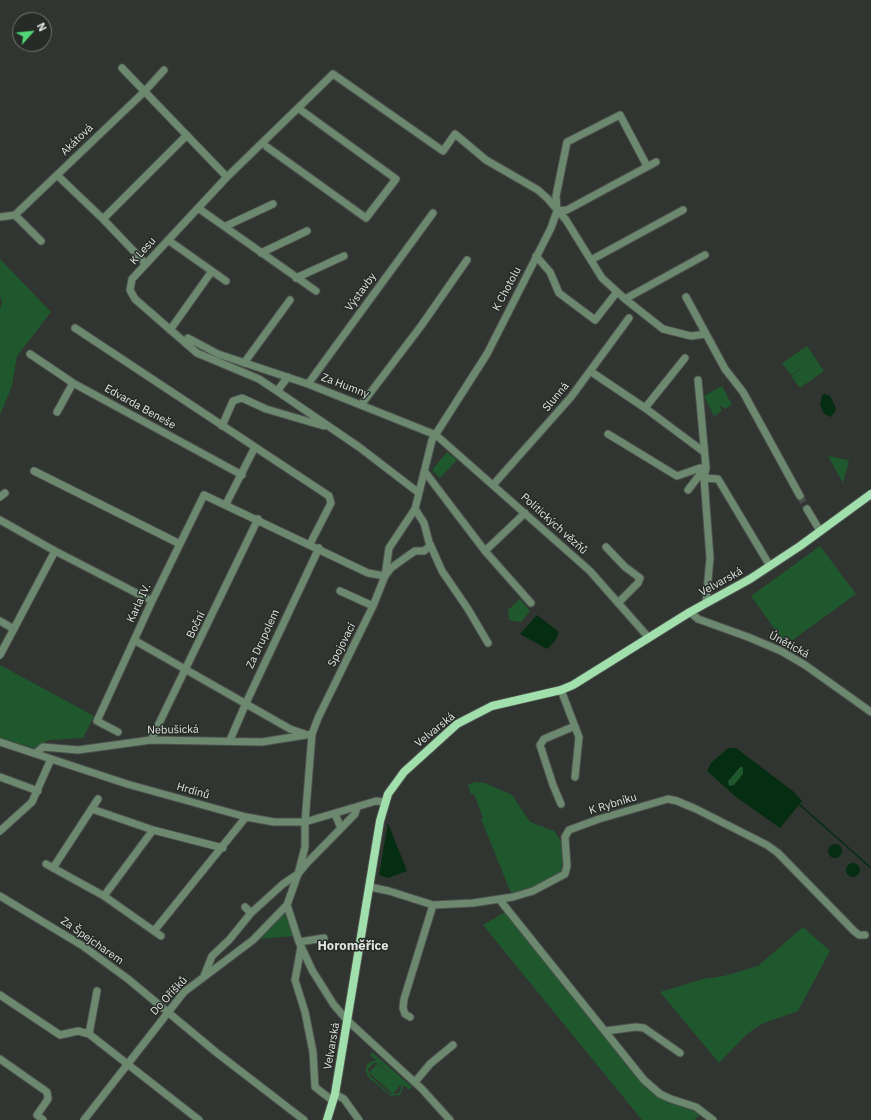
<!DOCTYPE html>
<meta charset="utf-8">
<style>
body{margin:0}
#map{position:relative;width:871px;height:1120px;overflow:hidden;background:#303531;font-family:"IBM Plex Sans",sans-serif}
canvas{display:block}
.north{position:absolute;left:12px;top:12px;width:40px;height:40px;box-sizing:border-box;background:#262b27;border:1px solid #717572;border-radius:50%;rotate:63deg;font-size:11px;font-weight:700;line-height:16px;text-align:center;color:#e2e5e2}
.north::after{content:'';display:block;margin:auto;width:14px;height:18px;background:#50d674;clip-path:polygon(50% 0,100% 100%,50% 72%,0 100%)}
</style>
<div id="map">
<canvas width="871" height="1120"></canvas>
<div class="north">N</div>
</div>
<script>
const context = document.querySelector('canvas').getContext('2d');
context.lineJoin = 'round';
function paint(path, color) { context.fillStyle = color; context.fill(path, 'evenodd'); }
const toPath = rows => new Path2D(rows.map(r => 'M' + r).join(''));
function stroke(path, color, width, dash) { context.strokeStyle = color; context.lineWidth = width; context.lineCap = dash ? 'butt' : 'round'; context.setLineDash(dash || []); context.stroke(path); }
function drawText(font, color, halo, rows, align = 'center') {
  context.font = font + ' "IBM Plex Sans",sans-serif'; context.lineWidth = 3; context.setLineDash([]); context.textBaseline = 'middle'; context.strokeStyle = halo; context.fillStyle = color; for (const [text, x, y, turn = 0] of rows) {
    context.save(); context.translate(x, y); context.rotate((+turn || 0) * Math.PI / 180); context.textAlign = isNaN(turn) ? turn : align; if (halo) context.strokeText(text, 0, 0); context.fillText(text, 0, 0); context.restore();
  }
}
paint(toPath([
 [0,259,51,312,17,356,12,386,0,415,0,309,2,302,0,296],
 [807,346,824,371,800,388,791,376,804,366,791,375,782,363],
 [722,386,732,405,724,409,722,406,720,407,722,411,714,416,704,396],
 [447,452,457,460,440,478,432,470],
 [828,456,849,460,843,483],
 [820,546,856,594,786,645,751,596],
 [520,599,530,611,521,622,509,620,508,610],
 [0,665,94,716,83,738,49,740,34,748,0,738],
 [741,766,743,768,743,774,734,785,729,786,728,781],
 [475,782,485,783,512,795,530,822,554,831,562,842,562,872,532,888,511,893,481,819,483,818,474,794,471,794,468,785],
 [286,910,293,936,259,939],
 [505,912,642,1084,669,1103,685,1105,699,1111,701,1114,694,1120,642,1120,483,925],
 [803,927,830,951,798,1011,764,1023,755,1028,745,1036,719,1063,660,992,703,979,724,976,758,966],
 [372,1052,412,1087,409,1090,404,1085,400,1095,391,1096,368,1077,366,1072,366,1066,370,1062,376,1060,370,1055],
 [374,1063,378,1063,380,1064,401,1084,378,1063,369,1073,393,1094,401,1084,401,1089,399,1093,394,1094,389,1093,370,1076,368,1069]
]), '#20582e');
paint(toPath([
 [825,394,830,396,835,406,836,410,831,417,824,414,820,404,822,395],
 [537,615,559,632,555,641,547,649,520,634],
 [728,748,736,748,794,792,802,801,780,828,736,797,707,771,711,763],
 [741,766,743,768,743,774,734,785,729,786,728,781],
 [388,823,407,871,388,878,379,875],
 '828 851a7 7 0 1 1 14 0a7 7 0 1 1-14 0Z',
 '846 870a7 7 0 1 1 14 0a7 7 0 1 1-14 0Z'
]), '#052d11');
stroke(toPath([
 [799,804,871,868]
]), '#052d11', 1.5);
stroke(toPath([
 [800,496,807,509]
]), '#4b4f4c', 7, [7, 3.5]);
const minor = toPath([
 [122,68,227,177],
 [267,147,366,218,396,179,298,108],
 [57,175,103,219,146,264],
 [198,208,227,177,333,74,443,151,455,134,486,160,538,190,548,199,566,220,602,278,625,299,663,329,691,336,706,334],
 [557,211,567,210,656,162],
 [15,215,41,241],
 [0,217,15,215,144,92,164,70],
 [103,219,187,135],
 [226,226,273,204],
 [168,240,226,281],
 [261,253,307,231],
 [536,256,550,272,559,293,595,320,617,292],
 [591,260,683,210],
 [296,278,344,256],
 [316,291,198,208,132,279,130,290,135,299,197,353,259,379,277,391,359,447,419,493],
 [686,297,725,369,743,392,800,496],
 [625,299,705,255],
 [75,328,329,496,331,503,310,544],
 [170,330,212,271],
 [188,338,218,354,308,384,436,435,590,571,649,638],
 [30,354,73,383,242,475],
 [244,363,290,300],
 [590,371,645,408,704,452],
 [698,380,706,468,704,478,710,558,706,602],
 [308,384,433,213],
 [277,391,288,377],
 [361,405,421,326,467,260],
 [645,408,685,358],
 [57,412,73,383],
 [222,426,233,401,242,398,266,409,324,426],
 [608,434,677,476,700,468,706,468],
 [34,471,180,544],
 [425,472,485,551,531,603],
 [704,478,718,479,770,566],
 [493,485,571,397,629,318],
 [688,490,705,468],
 [0,497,5,493],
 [226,504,255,447],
 [807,509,820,531],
 [0,520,55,551,152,601],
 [430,544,442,571,468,609,488,643],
 [606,547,625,567,640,578,638,583,618,603],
 [485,551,525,513],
 [385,576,391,568,409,555,415,551,424,551,430,546,424,523,415,509],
 [340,591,373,606],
 [690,612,698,619,748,637,781,651,805,665,871,712],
 [0,621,14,629],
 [134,640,290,729,305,734],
 [0,655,55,551],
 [561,690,579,737,575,777],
 [118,732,97,721,152,601,204,495,368,573,385,576],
 [151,740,258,519],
 [230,740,246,703,319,548],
 [0,742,127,784,246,817,274,822,305,822,376,801,384,802],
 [36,753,43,747,78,750,151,740,262,742,312,734],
 [0,777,38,791],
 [561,804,553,785,540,745,544,739,575,726],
 [92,809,153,830,223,848],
 [335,814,341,828],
 [0,831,32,802,51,759],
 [46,864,104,896,161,936],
 [53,868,98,799],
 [370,887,389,891,433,905,473,903,513,897,533,891,565,874,567,866,565,837,569,830,599,819,668,799,677,801,696,809,767,845,778,853,854,931,859,935,865,935],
 [0,896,83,946,128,979,217,1053,304,1120],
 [104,896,153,830],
 [499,899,644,1080,660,1094,671,1099,696,1107,713,1120],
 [245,907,251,913],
 [154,931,246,817],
 [299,942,324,938],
 [301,947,295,980,305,1012,313,1052,315,1087,333,1101],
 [204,976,212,956,229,940,251,913,283,884,298,874,306,864,355,814,357,807],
 [0,995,60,1035,78,1031,89,1034,199,1120],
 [410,1017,405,1014,403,1008,404,999,433,905],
 [605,1031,636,1027,644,1028,680,1053],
 [89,1034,97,991],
 [0,1059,47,1092,48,1099,37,1115,43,1120],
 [415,1082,430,1064,453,1045],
 [335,1094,344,1099,359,1120],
 [84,1120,184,992,253,940,287,905],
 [450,1120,422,1089,347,1020,334,1005,312,970,299,942,287,905,298,874,305,847,305,822,312,734,318,718,373,606,385,576,389,548,415,509,432,440,487,354,551,228,557,211,556,196,567,142,620,115,647,166]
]);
const major = toPath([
 [327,1120,335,1094,380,821,388,794,404,772,457,724,492,706,561,690,573,685,690,612,750,579,800,546,871,494]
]);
stroke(minor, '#4c514d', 9);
stroke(major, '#4c514d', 10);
stroke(minor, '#6c8970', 7);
stroke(major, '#a1dfac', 8);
drawText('11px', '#e2e5e2', '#262b27', [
 ["Akátová",77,140,-44],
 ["K Lesu",143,251,-48],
 ["K Chotolu",507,289,-62],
 ["Výstavby",361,292,-54],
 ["Za Humny",345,386,21],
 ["Slunná",556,397,-50],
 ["Edvarda Beneše",140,407,29],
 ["Politických vězňů",554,524,42],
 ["Velvarská",721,582,-29],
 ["Karla IV.",139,603,-65],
 ["Boční",196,625,-64],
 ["Za Drupolem",263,639,-65],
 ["Spojovací",342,645,-63],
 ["Únětická",789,645,28],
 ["Nebušická",173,730,-1],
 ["Velvarská",435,730,-39],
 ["Hrdinů",193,791,16],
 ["K Rybníku",613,804,-17],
 ["Za Špejcharem",92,941,35],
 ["Do Oříšků",169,996,-47],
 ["Velvarská",332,1046,-80]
]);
drawText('bold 13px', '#e2e5e2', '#262b27', [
 ["Horoměřice",353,946]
]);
</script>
